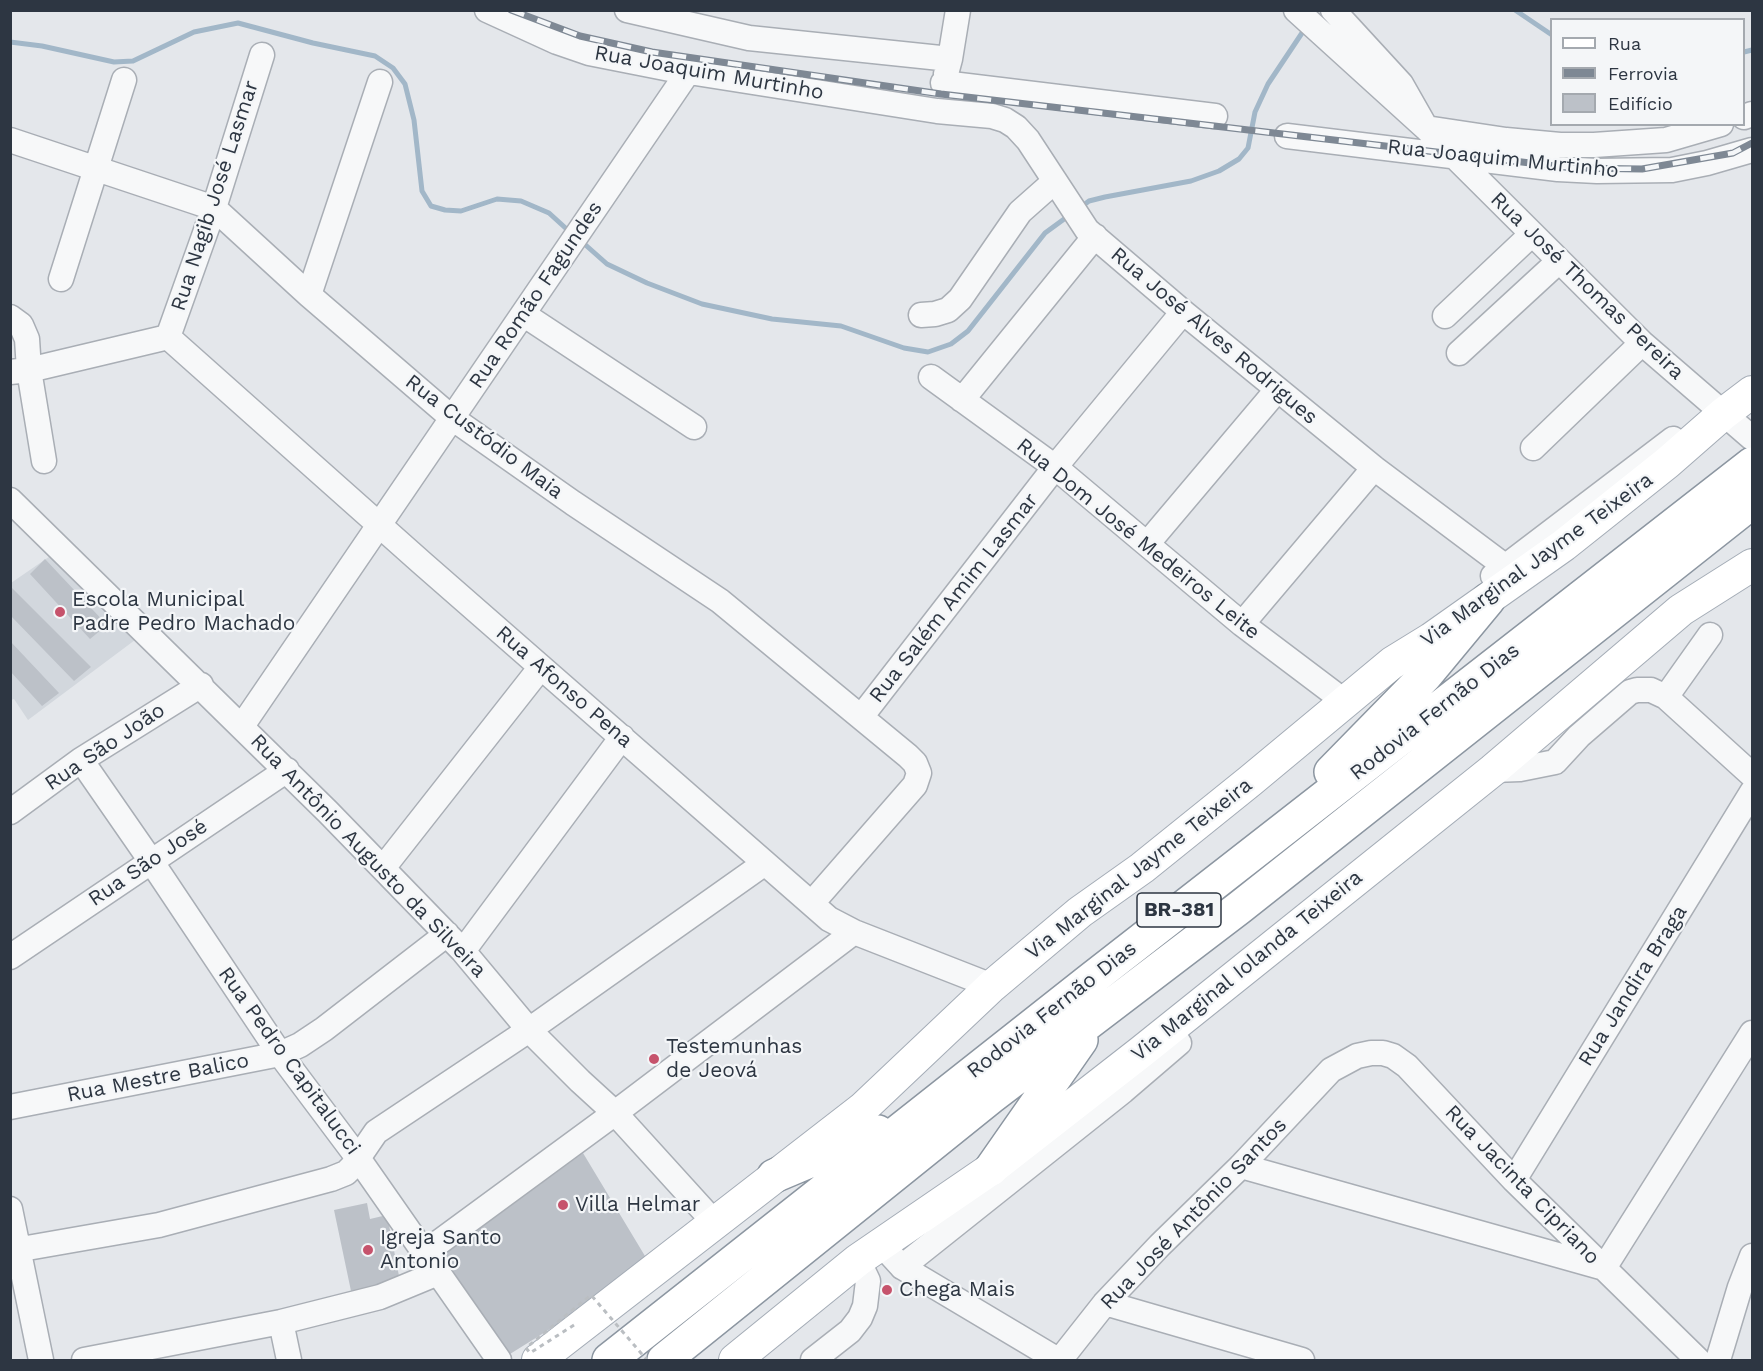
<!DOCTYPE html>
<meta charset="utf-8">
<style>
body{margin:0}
#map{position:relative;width:1763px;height:1371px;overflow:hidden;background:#e4e7eb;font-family:"Work Sans",sans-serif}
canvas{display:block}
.frame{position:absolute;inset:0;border:12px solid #2d3642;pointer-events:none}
.legend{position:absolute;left:1550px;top:18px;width:195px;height:108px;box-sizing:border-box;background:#f4f6f8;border:2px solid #a4a9af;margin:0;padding:8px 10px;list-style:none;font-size:18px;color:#2d3642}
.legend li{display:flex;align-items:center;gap:12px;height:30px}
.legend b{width:30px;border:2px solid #a4a9af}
</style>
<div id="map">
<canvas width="1763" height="1371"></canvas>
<div class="frame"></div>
<ul class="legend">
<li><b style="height:8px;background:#fff"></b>Rua</li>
<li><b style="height:8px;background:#7e8894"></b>Ferrovia</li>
<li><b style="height:16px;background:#bcc1c8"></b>Edifício</li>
</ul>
</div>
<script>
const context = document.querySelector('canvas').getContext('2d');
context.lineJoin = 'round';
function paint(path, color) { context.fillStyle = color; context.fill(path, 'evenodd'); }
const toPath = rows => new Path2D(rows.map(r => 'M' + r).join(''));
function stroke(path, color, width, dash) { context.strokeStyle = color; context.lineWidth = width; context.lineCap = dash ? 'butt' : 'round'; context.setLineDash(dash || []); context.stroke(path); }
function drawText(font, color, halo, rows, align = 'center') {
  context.font = font + ' "Work Sans",sans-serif'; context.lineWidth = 4.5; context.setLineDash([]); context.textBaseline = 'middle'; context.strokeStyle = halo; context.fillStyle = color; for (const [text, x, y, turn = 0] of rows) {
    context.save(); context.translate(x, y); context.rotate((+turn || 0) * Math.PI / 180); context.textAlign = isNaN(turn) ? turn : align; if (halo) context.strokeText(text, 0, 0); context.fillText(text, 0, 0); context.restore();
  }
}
paint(toPath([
 [56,552,135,640,28,720,14,699,11,700,11,583]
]), '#d2d7dd');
stroke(toPath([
 [1515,10,1552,35],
 [10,42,42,46,114,62,133,61,194,32,238,23,313,43,375,56,393,68,405,84,414,120,422,191,431,206,445,210,461,211,497,199,521,201,549,213,571,233],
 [1744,52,1752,50],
 [1081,207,1089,201,1105,197,1191,181,1219,171,1239,159,1248,148,1255,112,1268,84,1306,27],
 [581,241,607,264,647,283,702,304,772,319,841,326,904,348,928,352,951,344,968,331,1045,233,1071,214]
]), '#a2b7c8', 5);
paint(toPath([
 [45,559,107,625,90,639,30,574],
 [10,586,91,667,74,681,10,615],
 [10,641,59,693,42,706,10,671],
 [583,1153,651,1266,510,1354,442,1256],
 [367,1203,370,1219,387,1215,400,1281,351,1291,334,1210]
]), '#bcc1c8');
const minor = toPath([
 [487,10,557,42,589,53,670,69,937,111,992,116,1005,120,1016,127,1028,140,1087,230,1183,312,1374,468,1506,567],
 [627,10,749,38,950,59],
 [1296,10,1426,128,1642,343,1752,438],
 [1333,10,1401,84,1426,128,1506,140,1560,145,1594,145,1666,140,1721,124],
 [946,74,950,59,958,10],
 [943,83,1215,116],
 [1744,117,1752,114],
 [1287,136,1558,169,1597,171,1672,170,1707,163,1752,150],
 [10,140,214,208,309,295,452,418,573,503,720,601,908,756,915,763,919,773,915,785,812,903],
 [61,279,124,80],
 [309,295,380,82],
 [523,314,694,427],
 [921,315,935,314,948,310,960,299,1020,212,1055,181],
 [1445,316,1532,234],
 [10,317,21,325,27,339,29,370,44,461],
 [168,337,422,563,829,919,854,932,992,986],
 [168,337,214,208,262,55],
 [1459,353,1559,261],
 [10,372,29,370,168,337],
 [931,377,1055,467,1242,624,1344,701],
 [962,400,1095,236],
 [1533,448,1642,343],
 [10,500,328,812,463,951,529,1030,580,1081,615,1113,714,1222],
 [1147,544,1277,390],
 [1493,576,1673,439],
 [1242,624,1374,468],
 [1666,697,1752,775],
 [861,717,1055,467,1183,312],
 [242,726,688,72],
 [81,760,151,861,280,1054,358,1158,499,1360],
 [1493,770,1520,769,1555,762,1579,736,1630,692,1637,690,1651,690,1666,697,1710,635],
 [10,812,81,760,201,685],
 [383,868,541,667],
 [463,951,622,737],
 [10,957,287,770],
 [10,1107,280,1054,300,1045,324,1029,447,934],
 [1241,1166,1604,1268,1752,1033],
 [1514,1180,1752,792],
 [10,1209,41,1360],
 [10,1251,159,1225,331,1179,346,1173,352,1167,376,1132,529,1030,765,863],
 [423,1254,615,1113,854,932],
 [891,1255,902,1267,1058,1360],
 [902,1267,1123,1091,1179,1043],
 [1105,1303,1302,1360],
 [281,1322,289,1360],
 [84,1360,281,1322,380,1297,438,1273],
 [813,1360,850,1331,860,1318,865,1306,868,1281,858,1260],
 [1060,1360,1105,1303,1160,1245,1241,1166,1331,1070,1357,1056,1371,1053,1383,1053,1393,1056,1407,1066,1514,1180,1698,1360],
 [1718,1360,1740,1287,1752,1256]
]);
const major = toPath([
 [538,1360,862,1109,992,986,1080,912,1142,868,1250,781,1392,663,1431,639,1564,545,1667,463,1723,414,1752,392],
 [735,1360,858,1260,991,1169,1141,1052,1493,770,1681,610,1752,565]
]);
const highway = toPath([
 [1331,772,1425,676,1488,600],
 [991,1169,1081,1040],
 [774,1176,878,1132],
 [609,1360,1089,981,1752,464],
 [664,1360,991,1097,1239,908,1752,502]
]);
stroke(minor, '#a9aeb5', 27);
stroke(major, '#a4acb6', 34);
stroke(highway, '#8c96a1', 36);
stroke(minor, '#f7f8f9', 24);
stroke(major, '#fff', 32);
stroke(highway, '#fff', 33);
const rail = toPath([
 [511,10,580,36,652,52,941,94,1573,168,1642,169,1733,153,1752,143]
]);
stroke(rail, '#7e8894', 7);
stroke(rail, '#f4f6f8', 4.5, [14]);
stroke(toPath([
 [574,1325,530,1353,526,1348,591,1295,647,1360]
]), '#babec2', 3, [4.5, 4.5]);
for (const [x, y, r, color] of [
 [60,612,6,"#c6536c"],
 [654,1059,6,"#c6536c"],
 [563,1205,6,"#c6536c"],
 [368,1250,6,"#c6536c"],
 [887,1290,6,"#c6536c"]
]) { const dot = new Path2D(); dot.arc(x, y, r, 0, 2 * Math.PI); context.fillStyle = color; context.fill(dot); stroke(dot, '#f4f6f8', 2); }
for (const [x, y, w] of [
 [1179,910,84]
]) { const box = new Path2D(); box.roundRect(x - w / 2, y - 17, w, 34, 4.5); context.fillStyle = '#f4f6f8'; context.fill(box); stroke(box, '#2d3642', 1.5); }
drawText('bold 20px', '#2d3642', null, [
 ["BR-381",1179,910]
]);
drawText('21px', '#2d3642', '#f4f6f8', [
 ["Rua Joaquim Murtinho",709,73,10],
 ["Rua Joaquim Murtinho",1503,159,6],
 ["Rua Nagib José Lasmar",215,196,-72],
 ["Rua José Thomas Pereira",1587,286,44],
 ["Rua Romão Fagundes",536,295,-56],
 ["Rua José Alves Rodrigues",1214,336,40],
 ["Rua Custódio Maia",484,437,37],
 ["Rua Dom José Medeiros Leite",1138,539,39],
 ["Via Marginal Jayme Teixeira",1537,560,-36],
 ["Rua Salém Amim Lasmar",954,598,-52],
 ["Rua Afonso Pena",564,687,41],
 ["Rodovia Fernão Dias",1435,712,-38],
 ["Rua São João",105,747,-34],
 ["Rua Antônio Augusto da Silveira",368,856,46],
 ["Rua São José",148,863,-34],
 ["Via Marginal Jayme Teixeira",1139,869,-38],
 ["Via Marginal Iolanda Teixeira",1247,966,-39],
 ["Rua Jandira Braga",1633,986,-58],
 ["Rodovia Fernão Dias",1052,1010,-38],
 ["Rua Pedro Capitalucci",289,1061,54],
 ["Rua Mestre Balico",158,1078,-11],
 ["Rua Jacinta Cipriano",1522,1185,46],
 ["Rua José Antônio Santos",1194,1214,-46]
]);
drawText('21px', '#2d3642', '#f4f6f8', [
 ["Escola Municipal",72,600],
 ["Padre Pedro Machado",72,624],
 ["Testemunhas",666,1047],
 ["de Jeová",666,1071],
 ["Villa Helmar",575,1205],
 ["Igreja Santo",380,1238],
 ["Antonio",380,1262],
 ["Chega Mais",899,1290]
], 'left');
</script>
